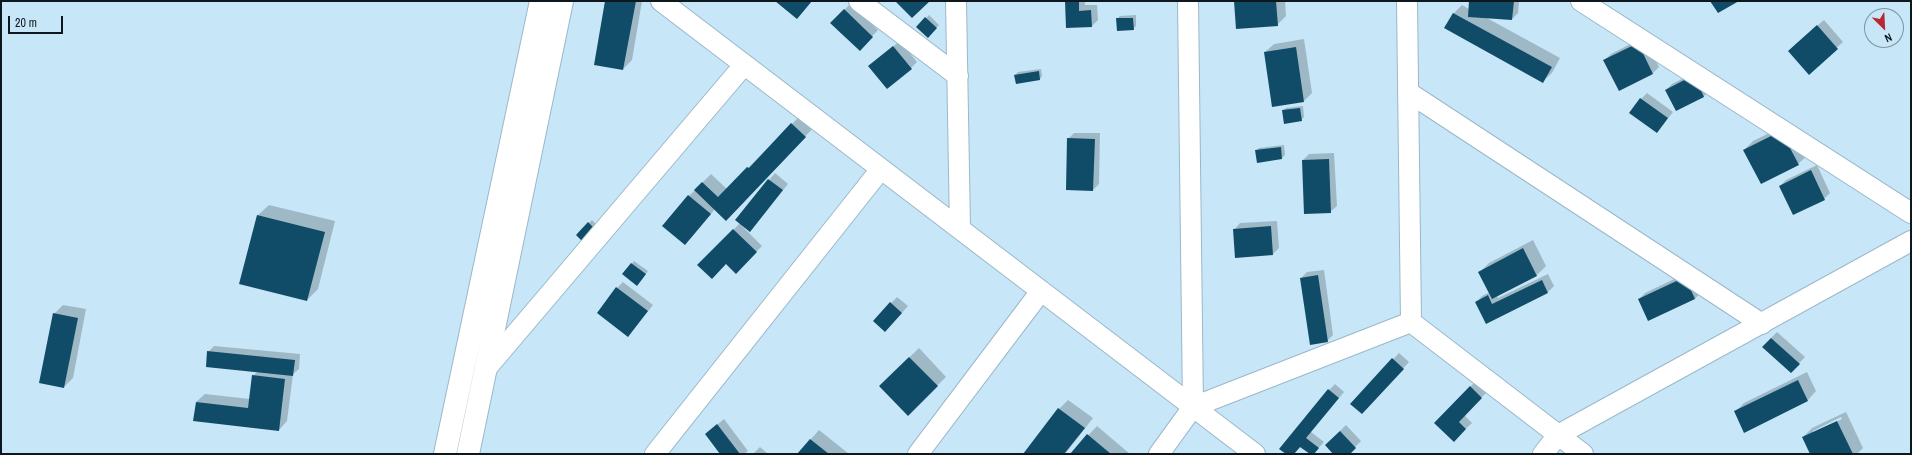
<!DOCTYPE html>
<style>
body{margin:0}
#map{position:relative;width:1912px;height:455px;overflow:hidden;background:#c7e6f8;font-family:"Archivo Narrow",sans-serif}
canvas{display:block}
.frame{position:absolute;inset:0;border:2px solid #0d181e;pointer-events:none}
.north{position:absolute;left:1864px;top:8px;width:40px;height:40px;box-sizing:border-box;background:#c7e6f8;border:1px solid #7d94a1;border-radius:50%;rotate:156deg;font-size:11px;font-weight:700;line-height:16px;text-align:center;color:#0d181e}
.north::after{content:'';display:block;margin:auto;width:14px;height:18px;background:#b92832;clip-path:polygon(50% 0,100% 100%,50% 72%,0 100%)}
.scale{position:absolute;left:8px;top:16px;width:55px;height:18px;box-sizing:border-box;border:2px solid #0d181e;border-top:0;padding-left:5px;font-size:12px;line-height:14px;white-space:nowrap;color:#0d181e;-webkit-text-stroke:3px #c7e6f8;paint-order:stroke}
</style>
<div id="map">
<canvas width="1912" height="455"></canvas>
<div class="frame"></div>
<div class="north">N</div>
<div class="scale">20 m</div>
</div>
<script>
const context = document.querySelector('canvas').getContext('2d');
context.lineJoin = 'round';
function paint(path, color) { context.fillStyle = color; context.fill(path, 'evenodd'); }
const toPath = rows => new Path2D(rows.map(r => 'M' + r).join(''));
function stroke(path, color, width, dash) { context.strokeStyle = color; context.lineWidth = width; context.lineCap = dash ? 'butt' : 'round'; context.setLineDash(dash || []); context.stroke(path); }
paint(toPath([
 [606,1,642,1,632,60,623,69],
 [1066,1,1085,1,1085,5,1097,5,1098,20,1092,26],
 [1235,1,1285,1,1286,16,1277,25],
 [1470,1,1519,1,1518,13,1512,19,1485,17,1560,58,1552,73,1543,81,1453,14,1462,5,1469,9],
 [850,4,878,30,860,49,832,23],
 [929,15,939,25,928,36,918,27],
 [1136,15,1136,26,1133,29,1117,19,1120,16],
 [1824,20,1843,42,1809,73,1795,45],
 [1644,37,1659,67,1653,73,1619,89,1605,60,1611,54],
 [1304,39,1312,93,1304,101,1265,52,1274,44],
 [900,41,917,62,911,68,869,66],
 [1041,69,1042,76,1040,79,1015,75,1018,72],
 [1700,70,1710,90,1704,96,1676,110,1666,90,1672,84],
 [1647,93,1673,112,1663,125,1641,99],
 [1303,106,1304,117,1301,120,1283,111,1286,108],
 [801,115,814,127,735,211,715,209,691,238,663,226,689,196,711,174,727,189],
 [1790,123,1807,156,1798,164,1744,150,1753,141],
 [1074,133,1100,133,1099,184,1093,190,1068,139],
 [1284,145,1285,155,1282,158,1258,162,1256,151,1259,148],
 [1334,153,1337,206,1330,212,1303,160,1309,154],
 [1817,165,1830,193,1824,199,1780,186,1786,180],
 [775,173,788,184,756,224,742,226,762,246,736,272,726,263,699,265,740,223,736,220],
 [269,205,335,221,318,289,307,300,257,216],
 [592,220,604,233,577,235],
 [1277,221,1279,248,1273,254,1234,230,1240,223],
 [1533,240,1546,266,1537,275,1497,295,1498,298,1548,274,1554,286,1548,292,1486,323,1476,302,1482,296,1490,292,1480,272,1489,263],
 [634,261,648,271,640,282,623,274],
 [1324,270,1333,335,1327,341,1301,278,1307,272],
 [1691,271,1701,292,1695,299,1639,299,1645,293],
 [623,282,653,305,628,336,617,288],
 [897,297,908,306,891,325,874,321],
 [63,305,86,309,73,378,64,387,54,314],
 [1777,332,1805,357,1791,372,1771,338],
 [214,346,300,354,299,369,293,374,287,421,279,430,196,402,205,394,250,399,253,376,258,371,208,352],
 [919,348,946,377,908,414,889,377],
 [1399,353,1409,362,1368,407,1351,404],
 [1807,372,1816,391,1808,400,1735,412,1744,403],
 [1476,381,1488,391,1464,415,1472,423,1454,440,1435,423],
 [1335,384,1344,392,1311,432,1324,442,1313,454,1301,446,1294,454,1287,454,1329,390],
 [1068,400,1093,418,1065,454,1025,454,1059,409],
 [1846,412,1863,448,1857,454,1811,454,1803,437,1812,428],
 [1841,417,1842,419,1813,433,1813,431],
 [724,419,748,451,744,454,721,454,706,434],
 [1346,425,1361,441,1348,454,1334,454,1326,445],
 [1097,426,1130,454,1071,454],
 [819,430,849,454,798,454],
 [760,447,768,454,753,454]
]), '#0003');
paint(toPath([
 [605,1,636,1,623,70,594,65],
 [775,1,812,1,797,19],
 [895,1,930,1,912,18],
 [1065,1,1079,1,1079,11,1091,10,1092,27,1066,28],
 [1234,1,1276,1,1278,26,1236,29],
 [1469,1,1514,1,1512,20,1468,17],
 [1710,1,1739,1,1718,13],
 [844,9,873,37,860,51,830,23],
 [1453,13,1552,67,1543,83,1444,28],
 [925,17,937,28,928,38,916,27],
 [1116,18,1133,18,1134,30,1117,31],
 [1817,25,1838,49,1809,75,1788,51],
 [1638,43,1653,74,1619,91,1603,60],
 [893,46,912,69,887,89,868,66],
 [1296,47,1304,102,1272,107,1264,52],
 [1039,71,1040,80,1016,84,1014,75],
 [1694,75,1704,97,1676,111,1665,90],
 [1640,98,1668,118,1657,133,1629,113],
 [1300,108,1302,121,1284,124,1282,110],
 [791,123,806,137,726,221,694,190,702,182,718,197,747,167,749,168],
 [1781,131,1799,165,1761,184,1743,150],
 [1067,138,1095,139,1093,191,1066,190],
 [1281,147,1282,159,1257,163,1255,150],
 [1329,159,1331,213,1304,214,1302,160],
 [1811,170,1825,200,1793,215,1779,186],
 [768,179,783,190,750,232,735,220],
 [688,195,711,214,685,245,662,226],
 [257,215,325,232,307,301,239,284],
 [588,222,602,236,590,249,576,235],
 [1271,226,1273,255,1235,258,1233,229],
 [733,229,757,252,736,274,726,264,712,279,697,265],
 [1523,248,1537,276,1492,299,1478,272],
 [631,263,646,274,637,286,622,274],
 [1318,275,1328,342,1310,345,1300,278],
 [1685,277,1695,299,1648,321,1638,299],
 [1542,280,1548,293,1486,324,1475,302,1488,295,1492,304],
 [616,287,648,311,628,337,597,313],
 [890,302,902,313,885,332,873,321],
 [53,313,78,318,64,388,39,383],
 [1771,338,1800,364,1791,373,1762,347],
 [207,351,295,360,293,376,206,367],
 [909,357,938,386,908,416,879,386],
 [1392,358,1404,369,1362,414,1350,404],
 [252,375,285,379,279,431,193,421,196,402,248,408],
 [1798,380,1808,401,1744,433,1734,411],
 [1470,386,1482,398,1459,422,1466,429,1454,442,1434,423],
 [1328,389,1339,398,1306,438,1319,448,1314,454,1310,454,1300,447,1294,454,1286,454,1279,449],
 [1058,408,1085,428,1064,454,1023,454],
 [1837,421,1853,454,1810,454,1802,437],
 [717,424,740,454,720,454,705,434],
 [1340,431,1356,448,1350,454,1333,454,1325,445],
 [1087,434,1111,454,1070,454],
 [810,439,829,454,797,454]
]), '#104c67');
const minor = toPath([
 [661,1,1255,454],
 [859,1,958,76],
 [956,1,960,229],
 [1188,1,1193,407],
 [1407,1,1411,322],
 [1581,1,1911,213],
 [1408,92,1762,324],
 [1411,322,1583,454],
 [485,370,744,65],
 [655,454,881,169],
 [918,454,1041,291],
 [1159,454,1193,407,1411,322],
 [1543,454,1558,435,1911,241]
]);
const tertiary = toPath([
 [445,454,541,1],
 [468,454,562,1]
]);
stroke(minor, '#9bb8c9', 22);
stroke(tertiary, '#9bb8c9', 24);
stroke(minor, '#fff', 20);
stroke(tertiary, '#fff', 22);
</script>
